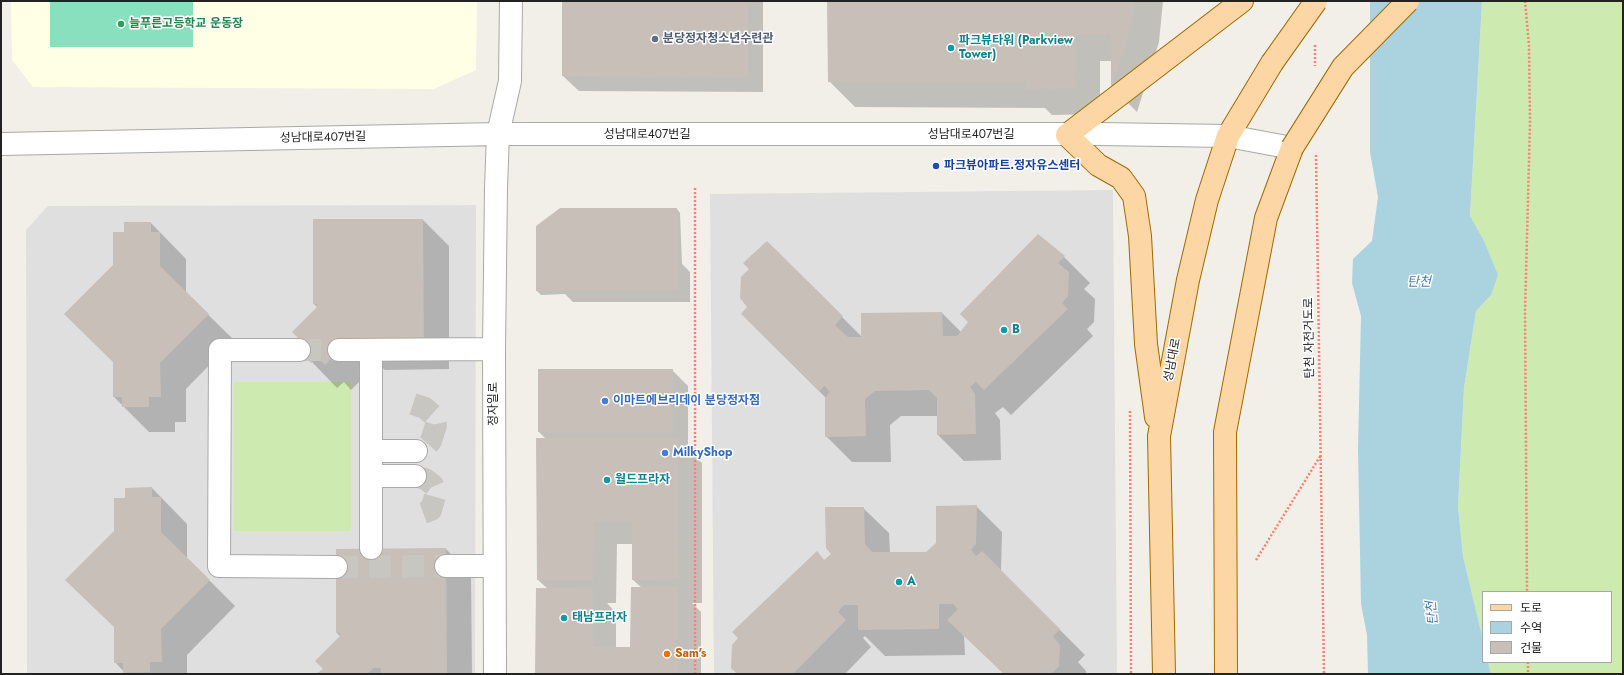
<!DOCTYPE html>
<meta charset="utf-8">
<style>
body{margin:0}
#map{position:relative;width:1624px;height:675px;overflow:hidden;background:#f2efe9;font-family:Jost,"Noto Sans KR",sans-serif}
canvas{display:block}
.frame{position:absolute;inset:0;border:2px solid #222;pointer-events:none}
.legend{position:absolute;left:1482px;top:591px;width:130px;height:72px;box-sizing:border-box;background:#fff;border:1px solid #a7a7a7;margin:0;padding:5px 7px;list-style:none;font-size:12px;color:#222}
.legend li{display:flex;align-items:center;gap:8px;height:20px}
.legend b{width:20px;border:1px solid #a7a7a7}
</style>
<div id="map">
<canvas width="1624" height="675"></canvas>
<div class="frame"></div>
<ul class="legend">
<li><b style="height:5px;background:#fcd6a4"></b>도로</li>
<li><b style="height:11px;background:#aad3df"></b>수역</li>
<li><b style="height:11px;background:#c7bfb8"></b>건물</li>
</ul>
</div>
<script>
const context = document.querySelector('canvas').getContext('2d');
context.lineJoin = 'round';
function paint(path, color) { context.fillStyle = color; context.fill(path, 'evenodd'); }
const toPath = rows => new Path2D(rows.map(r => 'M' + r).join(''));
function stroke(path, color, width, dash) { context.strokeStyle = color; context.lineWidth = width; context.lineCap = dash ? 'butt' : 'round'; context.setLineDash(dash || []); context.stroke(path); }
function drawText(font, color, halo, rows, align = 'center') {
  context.font = font + ' Jost,"Noto Sans KR",sans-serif'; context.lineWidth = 3; context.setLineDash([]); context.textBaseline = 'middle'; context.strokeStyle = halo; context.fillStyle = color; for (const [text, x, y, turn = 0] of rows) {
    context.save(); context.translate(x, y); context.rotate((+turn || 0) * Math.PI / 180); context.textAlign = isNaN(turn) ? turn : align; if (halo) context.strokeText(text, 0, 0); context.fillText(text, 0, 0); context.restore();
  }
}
paint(toPath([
 [1113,190,1117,674,714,674,710,194],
 [476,205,475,674,27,674,26,230,48,206]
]), '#e0dfdf');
paint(toPath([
 [11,1,477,1,476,70,434,89,33,87,12,60]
]), '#ffffe5');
paint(toPath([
 [1482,1,1623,1,1623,674,1491,674,1488,662,1611,662,1611,592,1483,592,1483,640,1463,556,1458,507,1464,388,1476,311,1491,295,1470,216],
 [234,382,351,382,351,531,234,531]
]), '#cdebb0');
paint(toPath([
 [50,1,193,1,193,47,50,47]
]), '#88e0be');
paint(toPath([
 [1370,1,1482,1,1470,216,1484,241,1498,275,1491,295,1476,311,1464,388,1458,507,1463,556,1483,640,1483,662,1488,662,1491,674,1368,674,1367,635,1361,604,1358,449,1361,316,1352,283,1353,259,1372,241,1378,197,1370,152]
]), '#aad3df');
paint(toPath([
 [563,1,763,1,763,92,579,91,563,76],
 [828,1,1163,1,1159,42,1137,112,1112,87,1112,61,1100,61,1100,114,1052,115,1045,108,855,107,829,81],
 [677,209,680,213,682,264,690,272,690,302,573,302,565,294,541,295,537,291],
 [423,220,449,246,449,369,385,370,377,364,351,390,344,382,337,388,312,362,301,340,318,308,314,304],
 [151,223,186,259,186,293,234,340,186,389,186,422,175,422,175,432,149,432,114,397,114,265,125,233],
 [767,242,862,337,942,313,961,332,1064,257,1090,283,1084,289,1095,299,1094,322,1087,329,1093,336,1011,415,1003,407,995,413,1000,420,1001,460,964,461,938,435,938,416,901,416,890,425,891,462,852,462,826,436,826,398,742,314,749,307,751,269],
 [672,370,688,386,688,447,685,447,702,463,702,603,692,603,701,612,701,674,536,674,548,589,538,580,546,439,539,432],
 [617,544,633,544,633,580,642,588,631,648,616,648,616,613,607,603,616,603],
 [152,488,187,524,187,558,235,606,187,655,187,674,126,674,115,662,115,531,126,499],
 [976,506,1002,532,1001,571,1085,655,1078,662,1086,671,1086,674,1004,674,964,635,965,655,885,656,865,636,863,638,871,647,845,674,738,674,825,561,832,554,863,508,889,533,890,553,926,553],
 [446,549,471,575,472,674,319,674,324,669,341,637,337,633]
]), '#0003');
paint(toPath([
 [562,1,748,1,748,77,562,76],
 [827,1,1135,1,1128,35,1111,88,1111,35,1075,35,1074,88,1025,89,1025,82,828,82],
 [560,208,677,208,678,290,536,291,536,226],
 [313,219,423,219,424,344,358,344,358,339,351,338,325,365,317,357,311,363,299,350,300,340,292,332,317,307,317,304,313,304],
 [124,222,151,222,151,232,160,232,160,266,209,314,160,363,161,397,149,397,149,407,122,407,122,397,113,397,113,362,64,314,113,265,113,232,124,232],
 [1038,234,1065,256,1058,263,1069,272,1068,296,1062,303,1068,309,984,390,976,382,970,387,975,394,976,434,937,435,937,398,929,390,875,391,865,399,866,436,825,437,825,398,830,392,825,386,819,391,741,314,747,307,740,298,741,277,749,269,743,263,767,241,843,316,835,325,848,337,861,337,861,313,942,312,943,336,957,336,968,322,960,314],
 [538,369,673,369,673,432,538,432],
 [536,438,678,438,679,579,632,580,632,521,594,521,593,580,537,580],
 [152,487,152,497,161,497,161,532,210,580,161,629,162,662,150,662,150,672,123,673,123,663,114,663,114,627,65,580,114,531,114,498,125,498,125,488],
 [977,505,976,544,971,550,976,556,982,551,1060,629,1053,636,1060,645,1059,666,1051,674,1004,674,947,620,958,609,953,604,939,604,939,629,858,630,858,605,844,605,838,612,846,620,793,674,737,674,731,668,732,645,738,638,732,632,817,551,824,560,831,554,826,548,825,507,864,507,865,544,872,552,926,552,936,543,936,506],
 [446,548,447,673,381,673,381,668,374,668,367,674,316,674,323,669,315,661,340,636,340,633,336,633,336,549],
 [631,587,678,587,678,674,535,674,536,588,593,589,593,647,630,647]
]), '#c7bfb8');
stroke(toPath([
 [299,350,339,350],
 [413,404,425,408,434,416,436,425,431,441,424,449,416,451],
 [415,476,425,479,433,485,436,492,431,510,420,514],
 [336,567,446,566]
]), '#c8c6c1', 22, [22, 11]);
const minor = toPath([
 [1,144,498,134,1099,134,1228,136,1292,148],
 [299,350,220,350,219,566,336,567],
 [339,350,494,349],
 [371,350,371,548],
 [371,451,416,451],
 [371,476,415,476],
 [446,566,494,566],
 [495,674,494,349,496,188,498,134,510,81,511,1]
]);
const major = toPath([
 [1156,417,1146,344,1140,236,1134,196,1121,178,1098,165,1067,135,1242,1],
 [1164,674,1159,436,1188,280,1207,200,1228,136,1272,63],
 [1226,674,1225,432,1266,218,1292,148]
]);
stroke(minor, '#a9a9a9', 24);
stroke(major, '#a06b00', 24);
stroke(toPath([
 [1525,1,1529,45,1530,123,1525,312,1527,592],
 [1315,45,1315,66],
 [1316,155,1324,674],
 [695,188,695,674],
 [1130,411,1131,674],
 [1256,560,1321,455],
 [1528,662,1528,674]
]), '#fa8072', 2.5, [2, 2]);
stroke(minor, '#fff', 22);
stroke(major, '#fcd6a4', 22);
const majorBridge = toPath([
 [1272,63,1316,1],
 [1292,148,1343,67,1408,1]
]);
stroke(majorBridge, '#a06b00', 24, []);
stroke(majorBridge, '#fcd6a4', 22);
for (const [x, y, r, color] of [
 [121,24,4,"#2e9e5b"],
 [655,39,4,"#5c6f8a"],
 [951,48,4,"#0f9aa8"],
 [936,166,4,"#1a4fb4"],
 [1004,330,4,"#0f9aa8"],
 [605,401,4,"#3f7fe0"],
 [665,453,4,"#3f7fe0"],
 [607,480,4,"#0f9aa8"],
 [899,582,4,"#0f9aa8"],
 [564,618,4,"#0f9aa8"],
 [667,654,4,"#e8710a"]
]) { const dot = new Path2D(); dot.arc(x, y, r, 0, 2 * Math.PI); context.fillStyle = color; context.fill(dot); stroke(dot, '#fff', 1.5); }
drawText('bold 12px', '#27864d', '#fff', [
 ["늘푸른고등학교 운동장",129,24]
], 'left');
drawText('bold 12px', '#4e5e75', '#fff', [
 ["분당정자청소년수련관",663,39]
], 'left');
drawText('bold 12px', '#0d838f', '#fff', [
 ["파크뷰타워 (Parkview",959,41],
 ["Tower)",959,55],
 ["B",1012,330],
 ["월드프라자",615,480],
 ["A",907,582],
 ["태남프라자",572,618]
], 'left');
drawText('12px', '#222', '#fff', [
 ["성남대로407번길",647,135],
 ["성남대로407번길",971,135],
 ["성남대로407번길",323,138,-1],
 ["탄천 자전거도로",1310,338,-91],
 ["성남대로",1173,360,-79],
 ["정자일로",494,404,-90]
]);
drawText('bold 12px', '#164399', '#fff', [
 ["파크뷰아파트.정자유스센터",944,166]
], 'left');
drawText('bold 12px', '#366cbe', '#fff', [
 ["이마트에브리데이 분당정자점",613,401],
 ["MilkyShop",673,453]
], 'left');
drawText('bold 12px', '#c56008', '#fff', [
 ["Sam's",675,654]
], 'left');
drawText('italic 13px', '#4a7aab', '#fff', [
 ["탄천",1419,283],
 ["탄천",1433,613,-95]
]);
</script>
